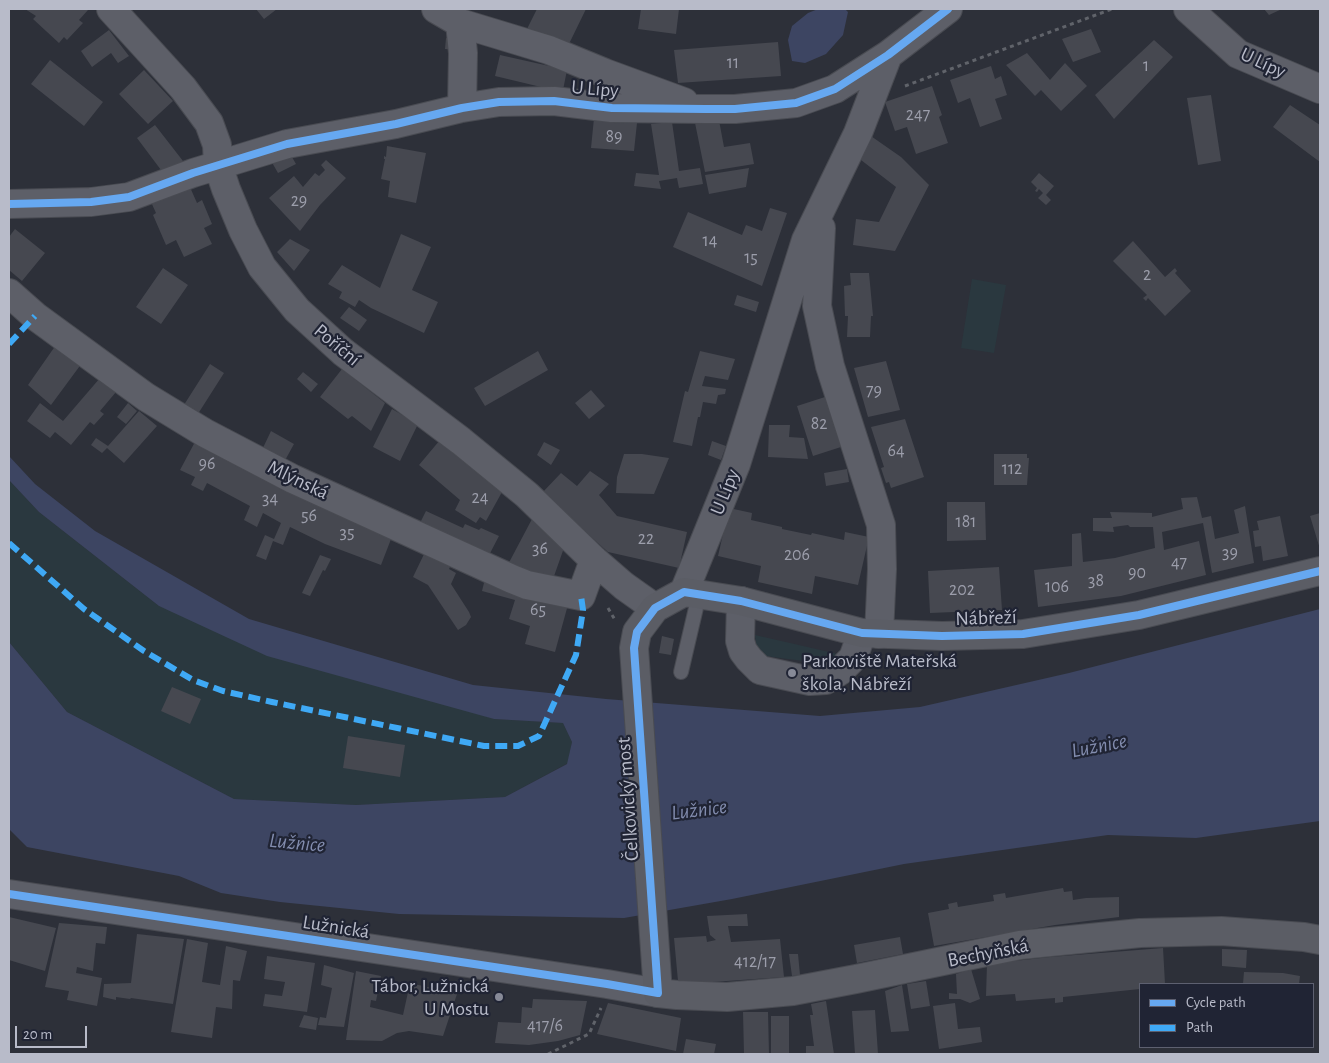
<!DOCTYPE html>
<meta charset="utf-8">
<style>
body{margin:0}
#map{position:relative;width:1329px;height:1063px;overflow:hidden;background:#2d3039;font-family:"Alegreya Sans",sans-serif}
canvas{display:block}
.frame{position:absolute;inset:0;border:10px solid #b8bbc9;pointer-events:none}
.legend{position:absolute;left:1139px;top:983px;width:175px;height:65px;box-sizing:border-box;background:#202434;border:1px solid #5d6070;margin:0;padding:6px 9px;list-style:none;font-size:15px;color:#b8bbc9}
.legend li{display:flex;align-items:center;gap:10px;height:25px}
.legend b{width:25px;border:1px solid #5d6070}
.scale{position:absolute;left:15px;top:1026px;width:72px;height:22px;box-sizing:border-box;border:2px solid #b8bbc9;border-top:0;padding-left:6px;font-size:15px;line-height:18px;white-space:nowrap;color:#b8bbc9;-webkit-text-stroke:4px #202434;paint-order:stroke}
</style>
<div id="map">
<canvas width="1329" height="1063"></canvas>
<div class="frame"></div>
<ul class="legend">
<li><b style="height:6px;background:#66a8f1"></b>Cycle path</li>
<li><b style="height:6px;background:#3fa9f5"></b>Path</li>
</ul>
<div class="scale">20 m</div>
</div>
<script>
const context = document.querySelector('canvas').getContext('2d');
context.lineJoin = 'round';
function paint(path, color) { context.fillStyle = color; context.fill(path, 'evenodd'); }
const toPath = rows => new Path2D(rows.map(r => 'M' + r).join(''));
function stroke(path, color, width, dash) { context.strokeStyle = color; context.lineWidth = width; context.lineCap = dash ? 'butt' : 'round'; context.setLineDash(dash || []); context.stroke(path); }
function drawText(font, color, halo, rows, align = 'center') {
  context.font = font + ' "Alegreya Sans",sans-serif'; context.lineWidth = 4.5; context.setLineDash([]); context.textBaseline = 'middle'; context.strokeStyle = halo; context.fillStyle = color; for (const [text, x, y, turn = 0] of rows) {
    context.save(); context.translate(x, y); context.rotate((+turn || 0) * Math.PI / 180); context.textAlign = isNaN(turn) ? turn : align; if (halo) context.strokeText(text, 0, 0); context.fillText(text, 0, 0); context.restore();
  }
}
paint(toPath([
 [972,279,1006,285,994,353,961,348],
 [9,480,39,512,159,606,494,719,563,723,572,742,568,763,505,797,356,805,234,799,67,712,9,642],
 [755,635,838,654,819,663,757,655]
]), '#2a383f');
paint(toPath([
 [818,9,845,9,848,12,843,35,826,54,805,63,792,61,788,40,792,26,808,13],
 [9,456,35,484,95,531,249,619,473,685,606,699,820,716,920,707,1069,673,1320,609,1320,821,1196,838,1108,835,904,864,732,899,624,918,399,914,280,902,221,893,179,876,27,847,9,829,9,642,67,712,234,799,356,805,505,797,567,764,572,742,563,723,494,719,267,656,159,606,39,512,9,480]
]), '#3d4562');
paint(toPath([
 [25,9,87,9,88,10,79,20,83,23,67,40,64,37,59,43,33,19,36,16],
 [256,9,277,9,264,19],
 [537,9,586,9,567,48,527,29],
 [641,9,679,9,676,34,638,29],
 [1264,9,1282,9,1269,15],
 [1091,29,1101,52,1073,62,1062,39],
 [109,30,129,56,118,63,111,53,92,67,81,51],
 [446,38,457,40,455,50,445,49],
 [1154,40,1173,57,1114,119,1095,95],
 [778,42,781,76,678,83,674,50],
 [1027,53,1050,80,1065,63,1087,86,1061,111,1041,90,1035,96,1006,65],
 [500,55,567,70,563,90,541,87,495,76],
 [50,60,103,102,84,126,31,84],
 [991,66,995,79,1001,76,1007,95,995,99,1002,119,980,127,970,98,958,103,950,80],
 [144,70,173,101,148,124,119,94],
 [932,86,942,115,939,117,948,143,916,154,907,127,895,131,885,102],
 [1211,95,1221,161,1198,165,1187,98],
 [1290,105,1320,125,1320,162,1273,127],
 [718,115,724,147,750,143,754,164,705,172,694,118],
 [594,118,637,123,634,151,591,148],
 [672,122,679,171,700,168,703,184,679,188,677,178,659,181,661,189,634,186,636,173,659,175,651,124],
 [155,125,183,161,164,174,137,138],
 [868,134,901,157,929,185,895,251,853,245,856,219,879,222,896,187,861,160],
 [387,146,426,153,416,203,388,197,390,181,381,179,385,159,384,159,384,156,386,157],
 [292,157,296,164,278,173,270,159],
 [326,160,346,178,320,205,300,231,269,198,294,176,303,187,315,173,319,176,325,170,321,165],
 [749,168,746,187,709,194,705,175],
 [1039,173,1054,186,1046,195,1051,200,1046,205,1038,198,1043,193,1039,189,1037,192,1035,191,1037,188,1031,182],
 [189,185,197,203,202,200,212,224,204,228,212,244,184,257,176,240,166,245,153,215,156,213,151,202],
 [770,208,787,213,762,286,673,247,688,212,742,235,746,225,762,231],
 [15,229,45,253,22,281,9,270,9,237],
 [401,234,431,247,412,290,438,302,424,333,371,308,359,300,355,307,339,298,342,292,328,284,342,265,380,288],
 [290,239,310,250,294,271,277,252],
 [1133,241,1165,277,1175,268,1177,271,1175,273,1191,291,1165,316,1148,298,1146,301,1143,298,1147,295,1113,261],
 [163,268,188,285,161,324,136,307],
 [850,273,869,273,873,316,871,316,870,337,847,337,848,316,845,316,844,286,851,285],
 [737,295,759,302,756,312,734,305],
 [349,307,367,320,359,331,340,318],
 [58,342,82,363,51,405,28,385],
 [538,351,548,370,485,406,474,388],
 [700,351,735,359,728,380,705,376,702,386,726,389,725,394,718,395,716,404,703,402,700,417,698,417,692,446,673,442,685,391,688,392],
 [886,361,900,410,868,417,854,368],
 [210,364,224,373,196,417,182,408],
 [342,369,385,403,371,431,352,416,348,419,320,397],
 [303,372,318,384,311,392,297,379],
 [100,378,116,392,100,411,104,414,94,425,90,422,71,445,55,432,50,438,27,421,40,403,63,421],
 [591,390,605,406,589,419,575,403],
 [825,397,841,447,813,456,797,406],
 [128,403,137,411,126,424,117,417],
 [392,409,418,424,400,461,373,447],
 [139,411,157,426,124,463,107,448,102,453,91,445,96,438,108,446],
 [905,419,924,477,891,488,889,482,886,483,881,468,884,467,871,427],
 [769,425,790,425,789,437,804,438,808,459,768,457],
 [271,431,294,444,283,464,261,452],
 [196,440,393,534,381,565,325,544,290,527,283,545,273,541,266,560,256,556,265,535,274,539,281,523,263,513,257,527,244,520,250,506,207,483,203,491,191,485,195,477,180,470],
 [440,440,502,492,486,521,480,517,476,523,455,510,460,500,419,465],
 [712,441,726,446,721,460,708,455],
 [544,442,560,450,551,465,537,455],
 [624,454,642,454,669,458,654,494,616,493,617,477],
 [994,454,1027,454,1027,458,1029,458,1027,485,994,485],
 [847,469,849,482,826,486,824,473],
 [590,471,609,484,599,495,617,516,687,532,679,568,608,552,542,493,561,473,577,486],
 [1197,497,1202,518,1211,516,1215,539,1239,533,1234,510,1245,506,1254,563,1212,573,1203,523,1162,532,1164,550,1199,541,1206,575,1121,596,1038,607,1034,570,1072,566,1072,534,1081,533,1083,562,1115,558,1155,548,1153,527,1130,527,1128,525,1113,527,1114,532,1093,531,1093,518,1112,518,1110,512,1152,513,1152,517,1183,509,1181,498],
 [947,502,985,502,986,540,947,541],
 [729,508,752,513,751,520,782,527,782,529,811,535,812,533,844,540,845,532,869,537,858,585,815,576,812,594,758,582,761,566,718,556],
 [426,511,463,528,465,524,479,530,481,528,499,536,487,559,418,527],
 [1320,513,1320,549,1310,516],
 [1280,516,1288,556,1263,561,1261,546,1255,547,1253,531,1259,530,1257,521],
 [532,519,565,545,553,579,504,572],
 [426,550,452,563,449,569,456,573,451,584,469,612,471,617,466,625,458,630,428,585,413,577],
 [320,555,331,559,325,571,323,570,310,596,302,593],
 [999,567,1002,610,930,613,928,571],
 [486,575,569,601,555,652,525,644,530,626,509,619,515,600,482,591],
 [662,636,674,639,671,655,659,653],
 [172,687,201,699,190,724,161,711],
 [348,736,405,745,400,777,343,768],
 [1063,888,1064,892,1072,891,1073,900,1086,898,1119,897,1119,917,1055,925,934,946,928,913,949,909,948,904,957,902,958,907,994,901,993,895,1005,893,1006,898],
 [747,914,748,926,728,926,731,942,780,939,784,977,698,983,679,983,678,981,674,938,706,936,707,942,716,940,710,935,707,916],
 [9,917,56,928,45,971,9,960],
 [59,923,107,927,105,944,96,943,93,971,77,967,76,973,102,978,97,1006,67,1000,69,991,45,987],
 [137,934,184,939,173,1004,131,998,130,999,116,997,116,1000,103,997,104,984,131,983],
 [900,937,903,954,857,963,854,945],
 [187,939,208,943,202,982,220,985,226,946,247,951,240,981,233,980,232,1009,216,1007,212,1038,171,1032],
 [1163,948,1165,984,1140,984,1140,989,1063,997,1063,1002,1055,1003,1055,998,1016,1001,1015,994,986,996,987,964,1050,957],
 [1222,949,1247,950,1246,968,1222,966],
 [789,954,798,954,800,975,792,976],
 [267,956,315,963,307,1012,263,1006,265,994,282,996,285,982,264,979],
 [324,965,354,973,344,1027,318,1025,320,1017,326,1018,332,988,321,985],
 [971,969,980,999,970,1003,960,999,949,999,949,993,957,994,956,974],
 [356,971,381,976,376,1001,371,1000,370,1007,403,1015,410,983,457,994,443,1036,409,1031,397,1033,382,1041,346,1040],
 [1244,972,1283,973,1300,976,1299,984,1243,984],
 [926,981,930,1006,911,1009,907,984],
 [902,985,909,1031,891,1032,885,991],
 [533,999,587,1001,580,1035,558,1041,529,1045,495,1043,498,1022,521,1023,522,1007,532,1008],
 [826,1001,834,1054,806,1054,806,1046,814,1046,810,1015,813,1015,811,1004],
 [608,1003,681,1018,676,1051,597,1034],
 [955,1003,958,1029,980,1027,982,1042,939,1049,933,1006],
 [875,1010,878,1054,855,1054,852,1011],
 [743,1012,768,1012,769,1054,744,1054],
 [304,1015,318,1018,316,1030,299,1027],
 [771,1016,789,1016,789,1054,771,1054],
 [686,1039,716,1044,714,1054,683,1054]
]), '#464850');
const lane = toPath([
 [681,672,699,595]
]);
const street = toPath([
 [111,9,183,88,209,123,217,145,218,165,226,189,243,230,262,267,297,310,343,352,461,441,527,495,594,560,624,586,655,608],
 [436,9,460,23,549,50,605,73,684,102],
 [1188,9,1238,54,1320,89],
 [460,23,463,53,462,108],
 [9,204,91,202,129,197,193,173,287,144,396,124,462,108,499,102,554,101,612,108,705,109,735,109,796,103,835,89,888,55,948,9],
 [821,228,817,306,830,366,881,525,882,569,879,634],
 [9,293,35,316,146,397,205,433,293,479,512,579,527,585,581,596,594,560],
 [684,592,736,464,806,240,858,133,888,55],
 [741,601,740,641,743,651,749,659,760,670,810,681,826,680,840,671,853,658,862,633],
 [9,894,607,984,658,993]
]);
const secondary = toPath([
 [1320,571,1139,615,1023,634,942,636,862,633,741,601,684,592,655,608,637,632,634,648,658,993,677,995,727,997,793,991,856,979,1020,945,1140,933,1221,931,1304,937,1320,940]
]);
stroke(lane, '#494b52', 16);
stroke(street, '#494b52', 30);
stroke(secondary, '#494b52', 30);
stroke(toPath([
 [905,86,1112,9],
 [608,608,615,620],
 [548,1054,589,1034,601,1008]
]), '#60636a', 3, [4, 4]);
stroke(lane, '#5d5f68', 14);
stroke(street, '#5d5f68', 28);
stroke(secondary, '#5b5d65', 28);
stroke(toPath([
 [9,344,35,316],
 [9,543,84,609,144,651,193,680,223,691,272,702,484,746,518,746,539,736,576,655,583,610,581,596]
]), '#3fa9f5', 6, [12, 6]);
stroke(toPath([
 [9,204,91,202,129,197,193,173,287,144,396,124,462,108,499,102,554,101,612,108,705,109,735,109,796,103,835,89,888,55,948,9],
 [9,894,607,984,658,993,634,648,637,632,655,608,684,592,741,601,862,633,942,636,1023,634,1139,615,1320,571]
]), '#66a8f1', 8);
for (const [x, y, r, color] of [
 [792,673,5,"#878a97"],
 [499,997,5,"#878a97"]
]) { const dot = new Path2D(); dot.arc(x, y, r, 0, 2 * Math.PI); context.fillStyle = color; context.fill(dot); stroke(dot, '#202434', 2); }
drawText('18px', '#9c9eab', null, [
 ["11",733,63],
 ["1",1146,66],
 ["247",918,115],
 ["89",614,137],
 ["29",299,201],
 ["14",710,241],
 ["15",751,258],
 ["2",1147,275],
 ["79",874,391],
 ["82",819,424],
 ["64",896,451],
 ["96",207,464],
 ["112",1012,469],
 ["24",480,498],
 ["34",270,499],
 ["56",309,516],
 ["181",966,522],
 ["35",347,533],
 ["22",646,539],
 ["36",540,549],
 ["39",1230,553],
 ["206",797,555],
 ["47",1179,563],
 ["90",1137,573],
 ["38",1096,581],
 ["106",1057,587],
 ["202",962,590],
 ["65",538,610],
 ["412/17",755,962],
 ["417/6",545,1026]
]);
drawText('20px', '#b8bbc9', '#202434', [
 ["U Lípy",1263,63,25],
 ["U Lípy",595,89,5],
 ["Poříční",337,345,40],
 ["Mlýnská",298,480,26],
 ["U Lípy",725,492,-68],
 ["Nábřeží",986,618,-2],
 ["Čelkovický most",628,799,-94],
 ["Lužnická",336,927,9],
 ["Bechyňská",988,953,-11]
]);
drawText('20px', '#b8bbc9', '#202434', [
 ["Parkoviště Mateřská",802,661],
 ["škola, Nábřeží",802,684],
 ["Tábor, Lužnická",489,986,"right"],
 ["U Mostu",489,1009,"right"]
], 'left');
drawText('italic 21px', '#828cae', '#202434', [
 ["Lužnice",1099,746,-11],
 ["Lužnice",699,810,-7],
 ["Lužnice",297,843,5]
]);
</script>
